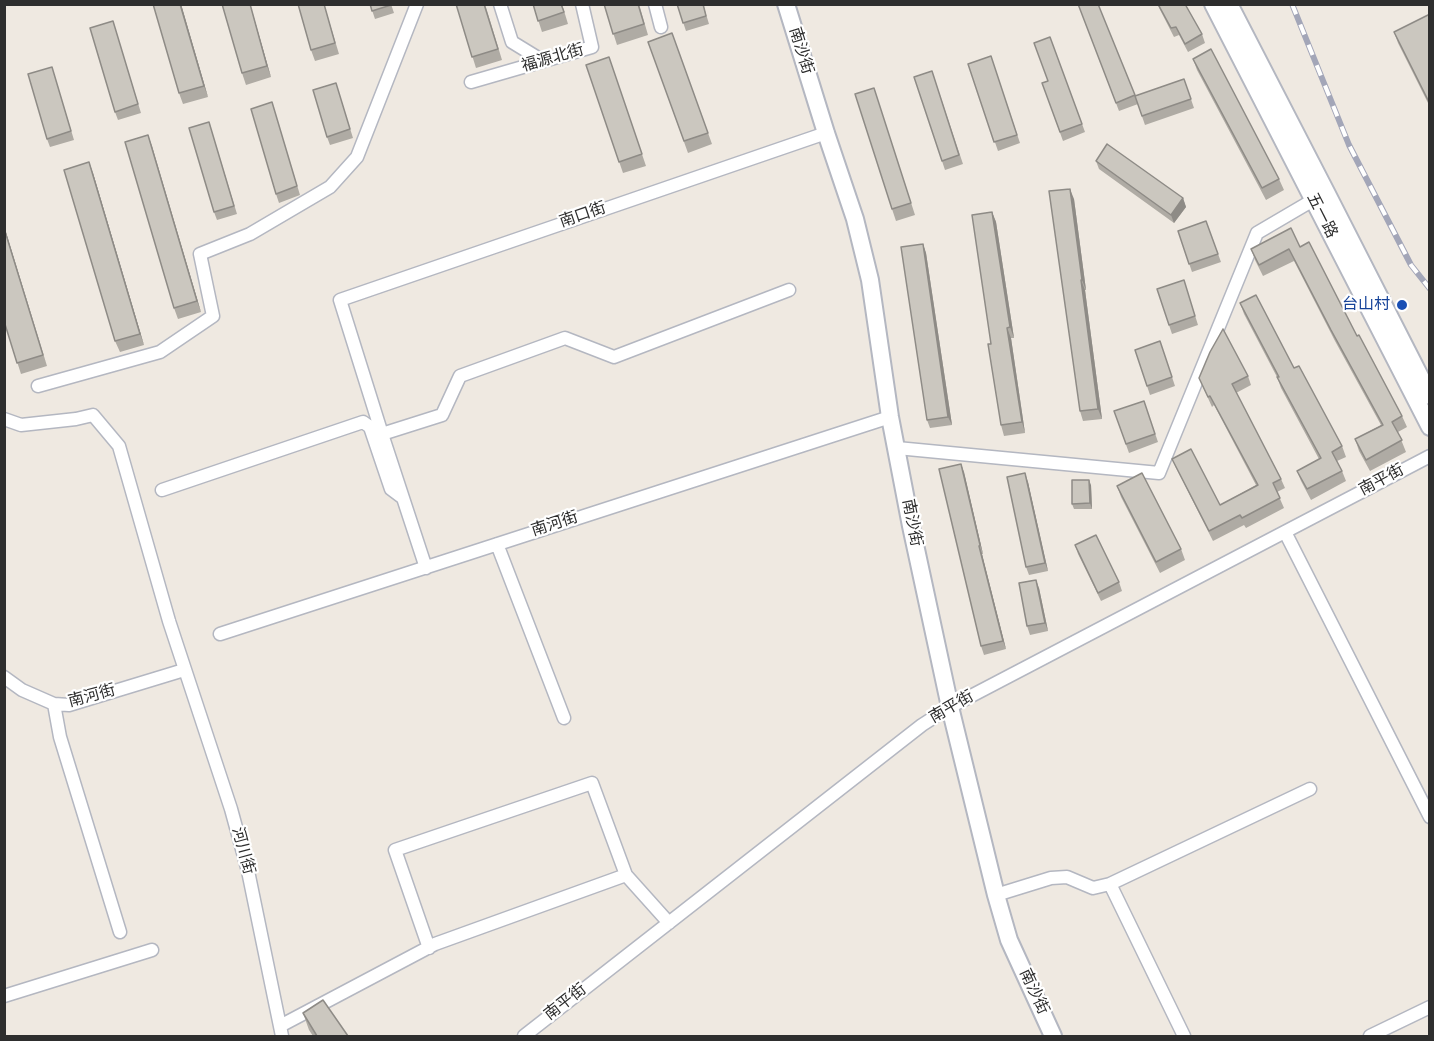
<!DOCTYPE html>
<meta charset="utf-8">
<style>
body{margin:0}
#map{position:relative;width:1434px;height:1041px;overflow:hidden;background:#efe9e1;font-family:"Source Sans 3",sans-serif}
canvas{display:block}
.frame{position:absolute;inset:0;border:6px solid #2e2e2e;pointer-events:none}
</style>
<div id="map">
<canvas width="1434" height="1041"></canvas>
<div class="frame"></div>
</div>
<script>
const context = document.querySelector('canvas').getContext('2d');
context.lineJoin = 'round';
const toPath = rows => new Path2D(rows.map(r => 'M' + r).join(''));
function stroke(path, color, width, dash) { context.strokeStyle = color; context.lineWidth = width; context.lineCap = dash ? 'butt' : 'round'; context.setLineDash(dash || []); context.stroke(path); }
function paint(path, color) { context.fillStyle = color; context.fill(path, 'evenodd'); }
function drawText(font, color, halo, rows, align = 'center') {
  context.font = font + ' "Source Sans 3","Noto Sans SC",sans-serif'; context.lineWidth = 4.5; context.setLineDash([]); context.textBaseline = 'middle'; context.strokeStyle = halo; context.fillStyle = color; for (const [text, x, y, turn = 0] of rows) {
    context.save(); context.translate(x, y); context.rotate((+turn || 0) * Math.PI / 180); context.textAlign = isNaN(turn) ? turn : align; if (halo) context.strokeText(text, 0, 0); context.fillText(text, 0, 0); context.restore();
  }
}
const street = toPath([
 [500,4,512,42,543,61],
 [655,4,661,27],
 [471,82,592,47,582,4],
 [38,386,160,352,213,316,200,254,250,234,330,187,357,157,417,4],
 [4,419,21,425,76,419,93,415,119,446,169,621,231,809,248,871,282,1036],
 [382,434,442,415,460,376,565,338,614,357,789,290],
 [897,448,1159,473,1257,233,1320,196],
 [162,490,363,422,370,427,391,489,403,498],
 [1285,532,1430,817],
 [497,544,564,718],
 [426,568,382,434,340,300,826,133],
 [220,634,890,417],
 [4,677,22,690,54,704,69,705,184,670],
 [54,704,60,737,120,932],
 [1110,884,1184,1036],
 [996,895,1051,878,1067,877,1093,888,1110,884,1310,789],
 [429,948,395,850,592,783,626,875,669,923],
 [4,996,152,950],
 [280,1026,435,944,626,875],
 [524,1036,922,725,950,707,1430,456],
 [1370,1036,1430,1007]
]);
const secondary = toPath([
 [786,4,826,133,855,219,870,280,890,417,911,526,950,707,996,895,1009,940,1053,1036],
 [1213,4,1430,427],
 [1229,4,1326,192,1430,396]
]);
stroke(street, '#b4b7c1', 15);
stroke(secondary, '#b4b7c1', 20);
stroke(street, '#fff', 12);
stroke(secondary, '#fff', 16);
const rail = toPath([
 [1292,4,1349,145,1411,265,1430,289]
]);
stroke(rail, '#a3a6b8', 6);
stroke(rail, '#fff', 4, [11]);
paint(toPath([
 [181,4,208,97,183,104,179,93],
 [250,4,271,77,246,85,242,73],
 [324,4,339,54,315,61,311,50],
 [370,4,391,4,394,13,375,19],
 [456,4,485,4,502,60,476,68],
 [533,4,562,4,568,24,542,32],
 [604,4,639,4,648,35,617,45],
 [677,4,703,4,709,24,686,31],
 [1078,4,1135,95,1138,104,1119,111],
 [1157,4,1185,4,1202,34,1205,43,1188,52,1179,35,1174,37],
 [1430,14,1430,107,1398,43,1394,32],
 [113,21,141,113,118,120,115,112],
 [672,33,712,144,688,153,648,42],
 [1050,37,1085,132,1063,141,1042,83,1048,81],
 [991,56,1020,143,998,151,968,64],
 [609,57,646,166,623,173,586,65],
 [1193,59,1279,179,1284,190,1266,200,1197,70],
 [52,67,74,140,50,147,47,139],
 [932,71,963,164,945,170,914,77],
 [1184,79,1194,108,1145,125,1135,96],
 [336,83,353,138,330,145,327,137],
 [874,88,915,215,896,221,892,209],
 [272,102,300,195,279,203,276,194],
 [209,122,237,214,217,220,214,212],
 [148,135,201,312,178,319,174,308],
 [1096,161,1183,198,1186,207,1174,223,1099,169],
 [93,173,144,345,120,352,115,341],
 [1074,199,1086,290,1085,290,1102,419,1083,421,1080,411],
 [992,212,996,222,1014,338,1011,338,1025,433,1004,436,1001,425,991,344],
 [1206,221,1221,262,1192,272,1178,231],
 [4,226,47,366,21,374,4,321],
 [923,244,926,253,952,425,930,428,927,420],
 [1300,247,1357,336,1402,416,1407,427,1398,432,1406,452,1370,471,1359,451,1355,439,1381,425,1335,341,1294,261,1263,276,1255,260,1251,249],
 [1184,280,1198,325,1172,334,1157,289],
 [1240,303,1294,368,1342,446,1346,457,1337,461,1342,471,1346,481,1311,500,1301,481,1297,471,1319,459,1281,388,1277,377,1244,314],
 [1160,341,1175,386,1150,395,1135,350],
 [1248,376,1251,385,1236,393,1281,479,1285,488,1277,492,1284,508,1246,528,1244,525,1213,541,1176,468,1172,459,1220,505,1256,485,1214,405,1212,407,1199,378],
 [1144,401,1158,442,1129,453,1114,411],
 [964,472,983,554,982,554,1006,649,984,655,981,646],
 [1028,482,1048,571,1029,575,1026,567],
 [1091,485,1092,509,1074,509,1072,504],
 [1117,486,1181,549,1185,560,1160,573,1121,497],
 [1075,545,1119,582,1122,591,1101,601,1078,554],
 [1039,588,1048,631,1030,635,1027,626],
 [303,1013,348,1036,313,1036,309,1030]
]), '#afaba4');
paint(toPath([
 [180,4,181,4,208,97,204,86],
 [250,4,271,77,267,66],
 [148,135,152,146,201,312,197,301],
 [89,162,93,173,144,345,140,334],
 [1070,189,1074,199,1086,290,1082,280],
 [1183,198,1186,207,1174,223,1171,215],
 [992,212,996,222,1014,338,1010,327],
 [4,226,47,366,4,228],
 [923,244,926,253,952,425,948,417],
 [1081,280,1085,290,1102,419,1098,409],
 [1007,328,1011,338,1025,433,1022,422],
 [961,464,964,472,983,554,980,545],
 [1025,473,1028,482,1048,571,1045,563],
 [1089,480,1091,485,1092,509,1090,503],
 [979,546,982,554,1006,649,1003,641],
 [1036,580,1039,588,1048,631,1045,623]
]), '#8e8b86');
const building = toPath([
 [153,4,180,4,204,86,179,93,153,4],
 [222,4,250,4,267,66,242,73,222,4],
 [298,4,324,4,335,43,311,50,298,4],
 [370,4,391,4,391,5,372,11,370,4],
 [456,4,484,4,498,49,472,57,456,4],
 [533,4,561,4,564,12,538,21,533,4],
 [604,4,638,4,644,24,613,34,604,4],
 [677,4,703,4,706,16,683,23,677,4],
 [1078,4,1098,4,1135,95,1116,103,1078,4],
 [1158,4,1185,4,1202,34,1185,44,1176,27,1171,28,1158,4],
 [1430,14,1430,104,1394,32,1430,14],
 [113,21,138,104,115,112,90,28,113,21],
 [672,33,708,133,684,141,648,42,672,33],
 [1050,37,1082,124,1060,132,1042,83,1048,81,1034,43,1050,37],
 [1211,49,1279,179,1262,188,1193,59,1211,49],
 [991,56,1017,135,994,142,968,64,991,56],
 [609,57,642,154,619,162,586,65,609,57],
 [52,67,71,131,47,139,28,74,52,67],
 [932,71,959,155,942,161,914,77,932,71],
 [1184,79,1191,99,1142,116,1135,96,1184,79],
 [336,83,350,129,327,137,313,90,336,83],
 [874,88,911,203,892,209,855,94,874,88],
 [272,102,297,186,276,194,251,109,272,102],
 [209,122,234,206,214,212,189,128,209,122],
 [148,135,197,301,174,308,125,142,148,135],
 [1107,144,1183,198,1171,215,1096,161,1107,144],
 [89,162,140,334,115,341,64,170,89,162],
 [1070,189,1082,280,1081,280,1098,409,1080,411,1049,191,1070,189],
 [992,212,1010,327,1007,328,1022,422,1001,425,988,344,991,344,972,215,992,212],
 [1206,221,1218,254,1189,264,1178,231,1206,221],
 [4,228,43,355,17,363,4,321,4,228],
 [1291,228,1300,247,1309,242,1357,336,1359,335,1402,416,1392,422,1402,440,1366,460,1355,439,1383,425,1331,330,1289,249,1259,265,1251,249,1291,228],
 [923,244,948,417,927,420,901,247,923,244],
 [1184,280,1195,316,1169,325,1157,289,1184,280],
 [1256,295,1294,368,1299,366,1342,446,1332,452,1342,471,1307,489,1297,471,1321,458,1277,377,1279,377,1240,303,1256,295],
 [1223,329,1248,376,1232,384,1281,479,1273,483,1280,498,1242,518,1240,515,1209,531,1172,459,1191,449,1220,505,1258,485,1210,396,1208,397,1199,378,1210,352,1223,329],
 [1160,341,1172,377,1147,386,1135,350,1160,341],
 [1144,401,1155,434,1126,444,1114,411,1144,401],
 [961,464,980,545,979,546,1003,641,981,646,939,469,961,464],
 [1025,473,1045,563,1026,567,1007,477,1025,473],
 [1142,473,1181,549,1156,562,1117,486,1142,473],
 [1072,480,1089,480,1090,503,1072,504,1072,480],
 [1096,535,1119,582,1098,593,1075,545,1096,535],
 [1036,580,1045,623,1027,626,1019,583,1036,580],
 [323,1000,348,1036,317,1036,303,1013,323,1000]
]);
paint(building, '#cbc7bf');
stroke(building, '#8e8b86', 1.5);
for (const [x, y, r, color] of [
 [1402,305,6,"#1a4fb4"]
]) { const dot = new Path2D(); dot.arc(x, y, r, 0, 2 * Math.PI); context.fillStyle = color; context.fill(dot); stroke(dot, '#fff', 2); }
drawText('16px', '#2e2e2e', '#fff', [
 ["南沙街",800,51,73],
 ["福源北街",553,59,-16],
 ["南口街",583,216,-19],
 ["五一路",1321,216,63],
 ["南平街",1382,481,-28],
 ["南沙街",911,523,79],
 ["南河街",555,525,-18],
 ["南河街",92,697,-15],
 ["南平街",952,708,-30],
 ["河川街",242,851,75],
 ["南沙街",1033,992,65],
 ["南平街",566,1003,-38]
]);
drawText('16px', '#164399', '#fff', [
 ["台山村",1390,305]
], 'right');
</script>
